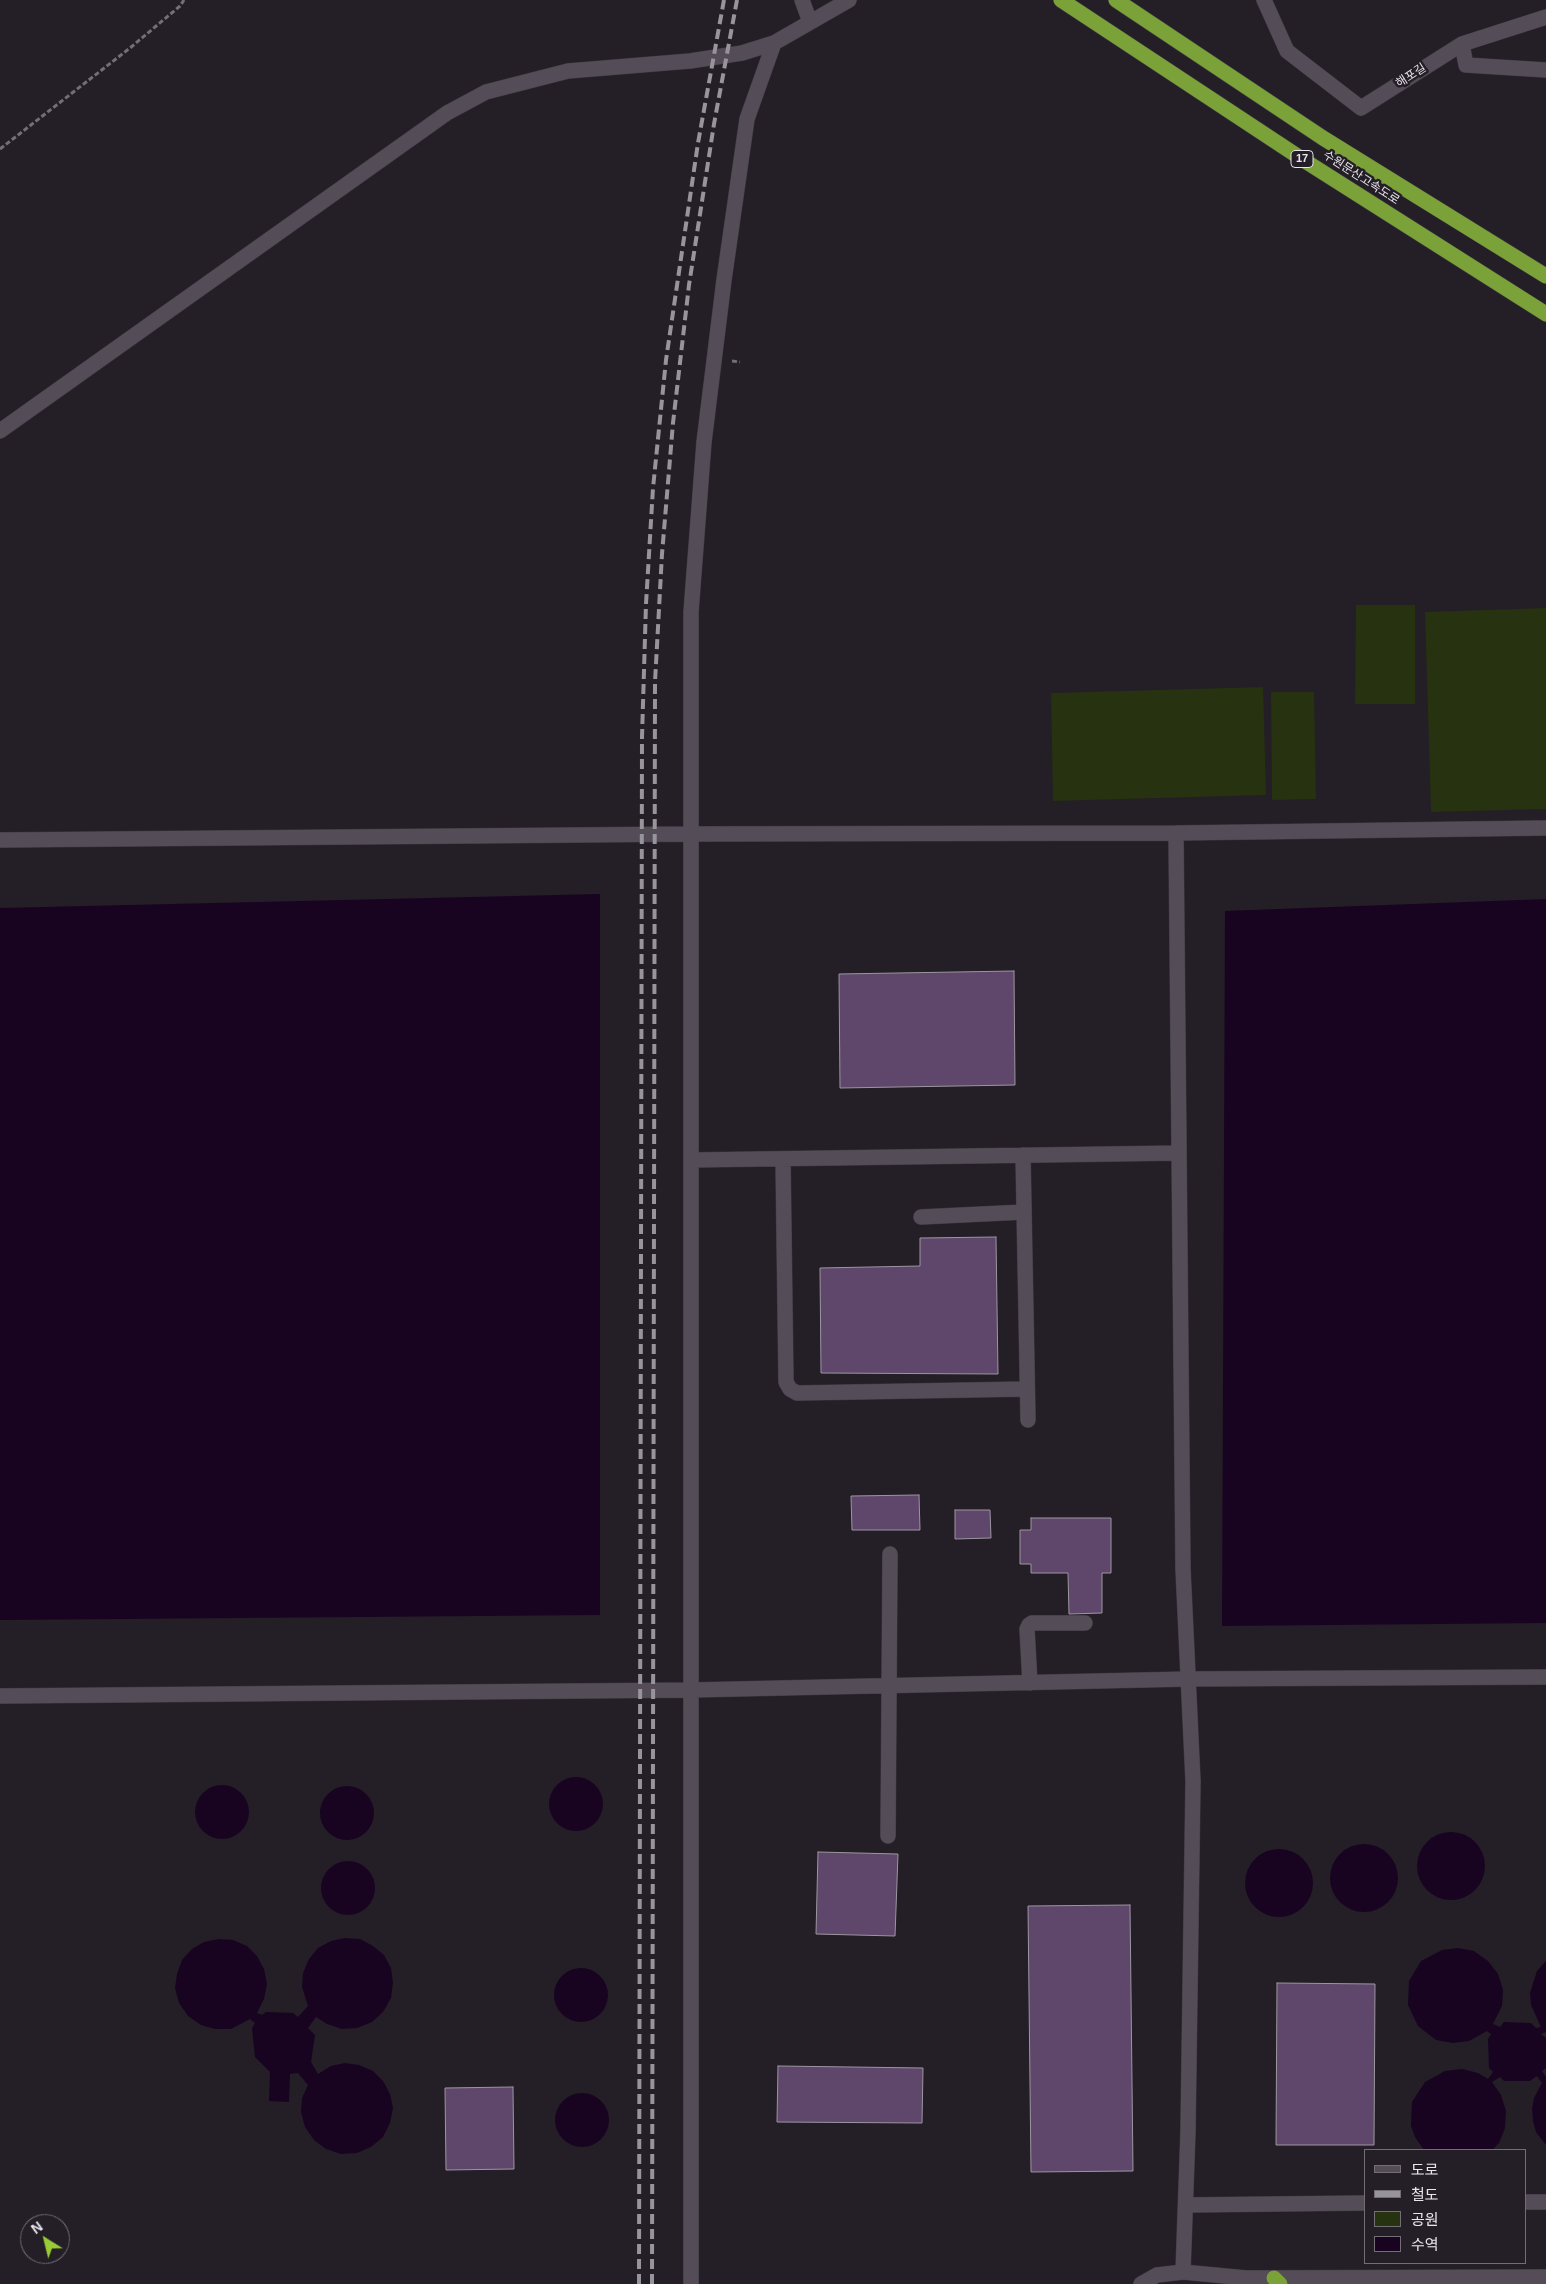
<!DOCTYPE html>
<meta charset="utf-8">
<style>
body{margin:0}
#map{position:relative;width:1546px;height:2284px;overflow:hidden;background:#241e27;font-family:Arial,"Noto Sans KR",sans-serif}
canvas{display:block}
.legend{position:absolute;left:1364px;top:2149px;width:162px;height:115px;box-sizing:border-box;background:#241e27;border:1px solid #736e76;margin:0;padding:6px 9px;list-style:none;font-size:15px;color:#e9e5ec}
.legend li{display:flex;align-items:center;gap:10px;height:25px}
.legend b{width:25px;border:1px solid #736e76}
.north{position:absolute;left:20px;top:2214px;width:50px;height:50px;box-sizing:border-box;background:#241e27;border:1px solid #736e76;border-radius:50%;rotate:324deg;font-size:14px;font-weight:700;line-height:20px;text-align:center;color:#e9e5ec}
.north::after{content:'';display:block;margin:auto;width:18px;height:22px;background:#99cb36;clip-path:polygon(50% 0,100% 100%,50% 72%,0 100%)}
</style>
<div id="map">
<canvas width="1546" height="2284"></canvas>
<ul class="legend">
<li><b style="height:6px;background:#544d58"></b>도로</li>
<li><b style="height:6px;background:#98949b"></b>철도</li>
<li><b style="height:14px;background:#263210"></b>공원</li>
<li><b style="height:14px;background:#180421"></b>수역</li>
</ul>
<div class="north">N</div>
</div>
<script>
const context = document.querySelector('canvas').getContext('2d');
context.lineJoin = 'round';
function paint(path, color) { context.fillStyle = color; context.fill(path, 'evenodd'); }
const toPath = rows => new Path2D(rows.map(r => 'M' + r).join(''));
function stroke(path, color, width, dash) { context.strokeStyle = color; context.lineWidth = width; context.lineCap = dash ? 'butt' : 'round'; context.setLineDash(dash || []); context.stroke(path); }
function drawText(font, color, halo, rows, align = 'center') {
  context.font = font + ' Arial,"Noto Sans KR",sans-serif'; context.lineWidth = 5; context.setLineDash([]); context.textBaseline = 'middle'; context.strokeStyle = halo; context.fillStyle = color; for (const [text, x, y, turn = 0] of rows) {
    context.save(); context.translate(x, y); context.rotate((+turn || 0) * Math.PI / 180); context.textAlign = isNaN(turn) ? turn : align; if (halo) context.strokeText(text, 0, 0); context.fillText(text, 0, 0); context.restore();
  }
}
paint(toPath([
 [1356,605,1415,605,1415,704,1355,704],
 [1546,608,1546,809,1431,812,1425,612],
 [1263,687,1266,795,1053,801,1051,693],
 [1271,692,1314,692,1316,799,1272,800]
]), '#263210');
paint(toPath([
 [600,894,600,1615,0,1620,0,908],
 [1546,899,1546,1623,1222,1626,1225,911],
 '549 1804a27 27 0 1 1 54 0a27 27 0 1 1-54 0Z',
 '195 1812a27 27 0 1 1 54 0a27 27 0 1 1-54 0Z',
 '320 1813a27 27 0 1 1 54 0a27 27 0 1 1-54 0Z',
 '1417 1866a34 34 0 1 1 68 0a34 34 0 1 1-68 0Z',
 '1330 1878a34 34 0 1 1 68 0a34 34 0 1 1-68 0Z',
 '1245 1883a34 34 0 1 1 68 0a34 34 0 1 1-68 0Z',
 '321 1888a27 27 0 1 1 54 0a27 27 0 1 1-54 0Z',
 [345,1938,360,1939,373,1946,384,1955,391,1968,393,1983,391,1998,383,2012,372,2022,357,2028,342,2029,327,2024,316,2017,308,2028,315,2035,311,2062,318,2074,331,2066,345,2063,359,2065,373,2071,383,2081,390,2094,393,2108,390,2123,383,2137,371,2147,357,2153,341,2154,326,2149,314,2140,305,2127,301,2112,302,2098,308,2085,298,2073,290,2074,289,2102,269,2101,270,2072,255,2057,252,2028,255,2023,250,2019,231,2029,215,2029,201,2025,188,2016,179,2003,175,1988,177,1974,182,1960,192,1949,204,1942,219,1939,233,1940,247,1946,257,1956,264,1969,267,1984,264,1999,257,2013,262,2015,266,2012,293,2013,298,2017,308,2006,302,1987,303,1973,309,1959,318,1948,331,1941],
 [1458,1948,1474,1951,1488,1961,1498,1974,1503,1990,1502,2006,1493,2024,1500,2027,1504,2022,1531,2023,1536,2028,1541,2027,1531,2005,1530,1993,1537,1971,1546,1961,1546,2032,1541,2034,1546,2038,1546,2068,1542,2071,1546,2077,1546,2145,1536,2132,1533,2121,1532,2109,1534,2098,1542,2083,1537,2076,1530,2081,1504,2081,1500,2077,1492,2082,1501,2095,1506,2111,1505,2128,1499,2143,1492,2150,1424,2150,1415,2137,1411,2126,1412,2102,1425,2082,1445,2071,1462,2069,1478,2073,1488,2079,1493,2072,1489,2068,1488,2039,1491,2034,1487,2031,1469,2041,1453,2043,1436,2040,1418,2026,1408,2005,1409,1981,1421,1961,1442,1950],
 '554 1995a27 27 0 1 1 54 0a27 27 0 1 1-54 0Z',
 '555 2120a27 27 0 1 1 54 0a27 27 0 1 1-54 0Z'
]), '#180421');
const building = toPath([
 [1014,971,1015,1085,840,1088,839,974,1014,971],
 [996,1237,998,1374,821,1373,820,1268,920,1266,920,1238,996,1237],
 [919,1495,920,1530,852,1530,851,1496,919,1495],
 [955,1510,990,1510,991,1538,955,1539,955,1510],
 [1031,1518,1111,1518,1111,1573,1102,1573,1102,1613,1069,1614,1068,1573,1031,1573,1031,1564,1020,1564,1020,1530,1031,1530,1031,1518],
 [818,1852,898,1854,895,1936,816,1934,818,1852],
 [1130,1905,1133,2171,1031,2172,1028,1906,1130,1905],
 [1277,1983,1375,1984,1374,2145,1276,2145,1277,1983],
 [778,2066,923,2068,922,2123,777,2122,778,2066],
 [513,2087,514,2169,446,2170,445,2088,513,2087]
]);
paint(building, '#5e476b');
stroke(building, '#9d96a1', 1);
const minor = toPath([
 [802,0,810,22],
 [1264,0,1287,51,1361,108,1462,44,1546,17],
 [1462,44,1466,65,1546,70],
 [0,431,447,113,486,92,568,71,690,61,742,53,774,43,849,0],
 [1176,833,1183,1569,1193,1781,1188,2131,1183,2272],
 [0,840,691,834,1176,833,1546,828],
 [1023,1155,1028,1420],
 [783,1159,786,1382,790,1389,797,1393,1027,1389],
 [691,1160,1179,1153],
 [921,1217,1024,1212],
 [1030,1683,1027,1629,1029,1625,1032,1623,1085,1623],
 [0,1696,691,1690,1188,1679,1546,1677],
 [888,1836,890,1554],
 [1525,2202,1546,2202],
 [1186,2205,1365,2203],
 [691,2284,691,612,704,442,724,280,747,119,774,43],
 [1141,2284,1157,2275,1183,2272,1246,2278,1546,2277]
]);
const highway = toPath([
 [1061,0,1305,161,1546,314],
 [1116,0,1323,138,1546,276],
 [1274,2278,1280,2284]
]);
stroke(minor, '#3d3940', 16);
stroke(highway, '#3d3940', 16);
stroke(toPath([
 [0,149,130,48,180,6,184,0],
 [732,361,740,362]
]), '#746f77', 3, [5, 2.5]);
stroke(minor, '#544d58', 15);
stroke(highway, '#7ba139', 15);
stroke(toPath([
 [639,2284,642,737,646,604,653,488,666,360,698,143,724,0],
 [652,2284,655,682,662,554,673,423,689,285,714,124,737,0]
]), '#98949b', 4, [10, 5]);
for (const [x, y, w] of [
 [1302,159,22]
]) { const box = new Path2D(); box.roundRect(x - w / 2, y - 8.5, w, 17, 4); context.fillStyle = '#241e27'; context.fill(box); stroke(box, '#e9e5ec', 1); }
drawText('bold 11px', '#e9e5ec', null, [
 ["17",1302,159]
]);
drawText('12px', '#e9e5ec', '#241e27', [
 ["해포길",1411,76,-33],
 ["수원문산고속도로",1361,178,33]
]);
</script>
